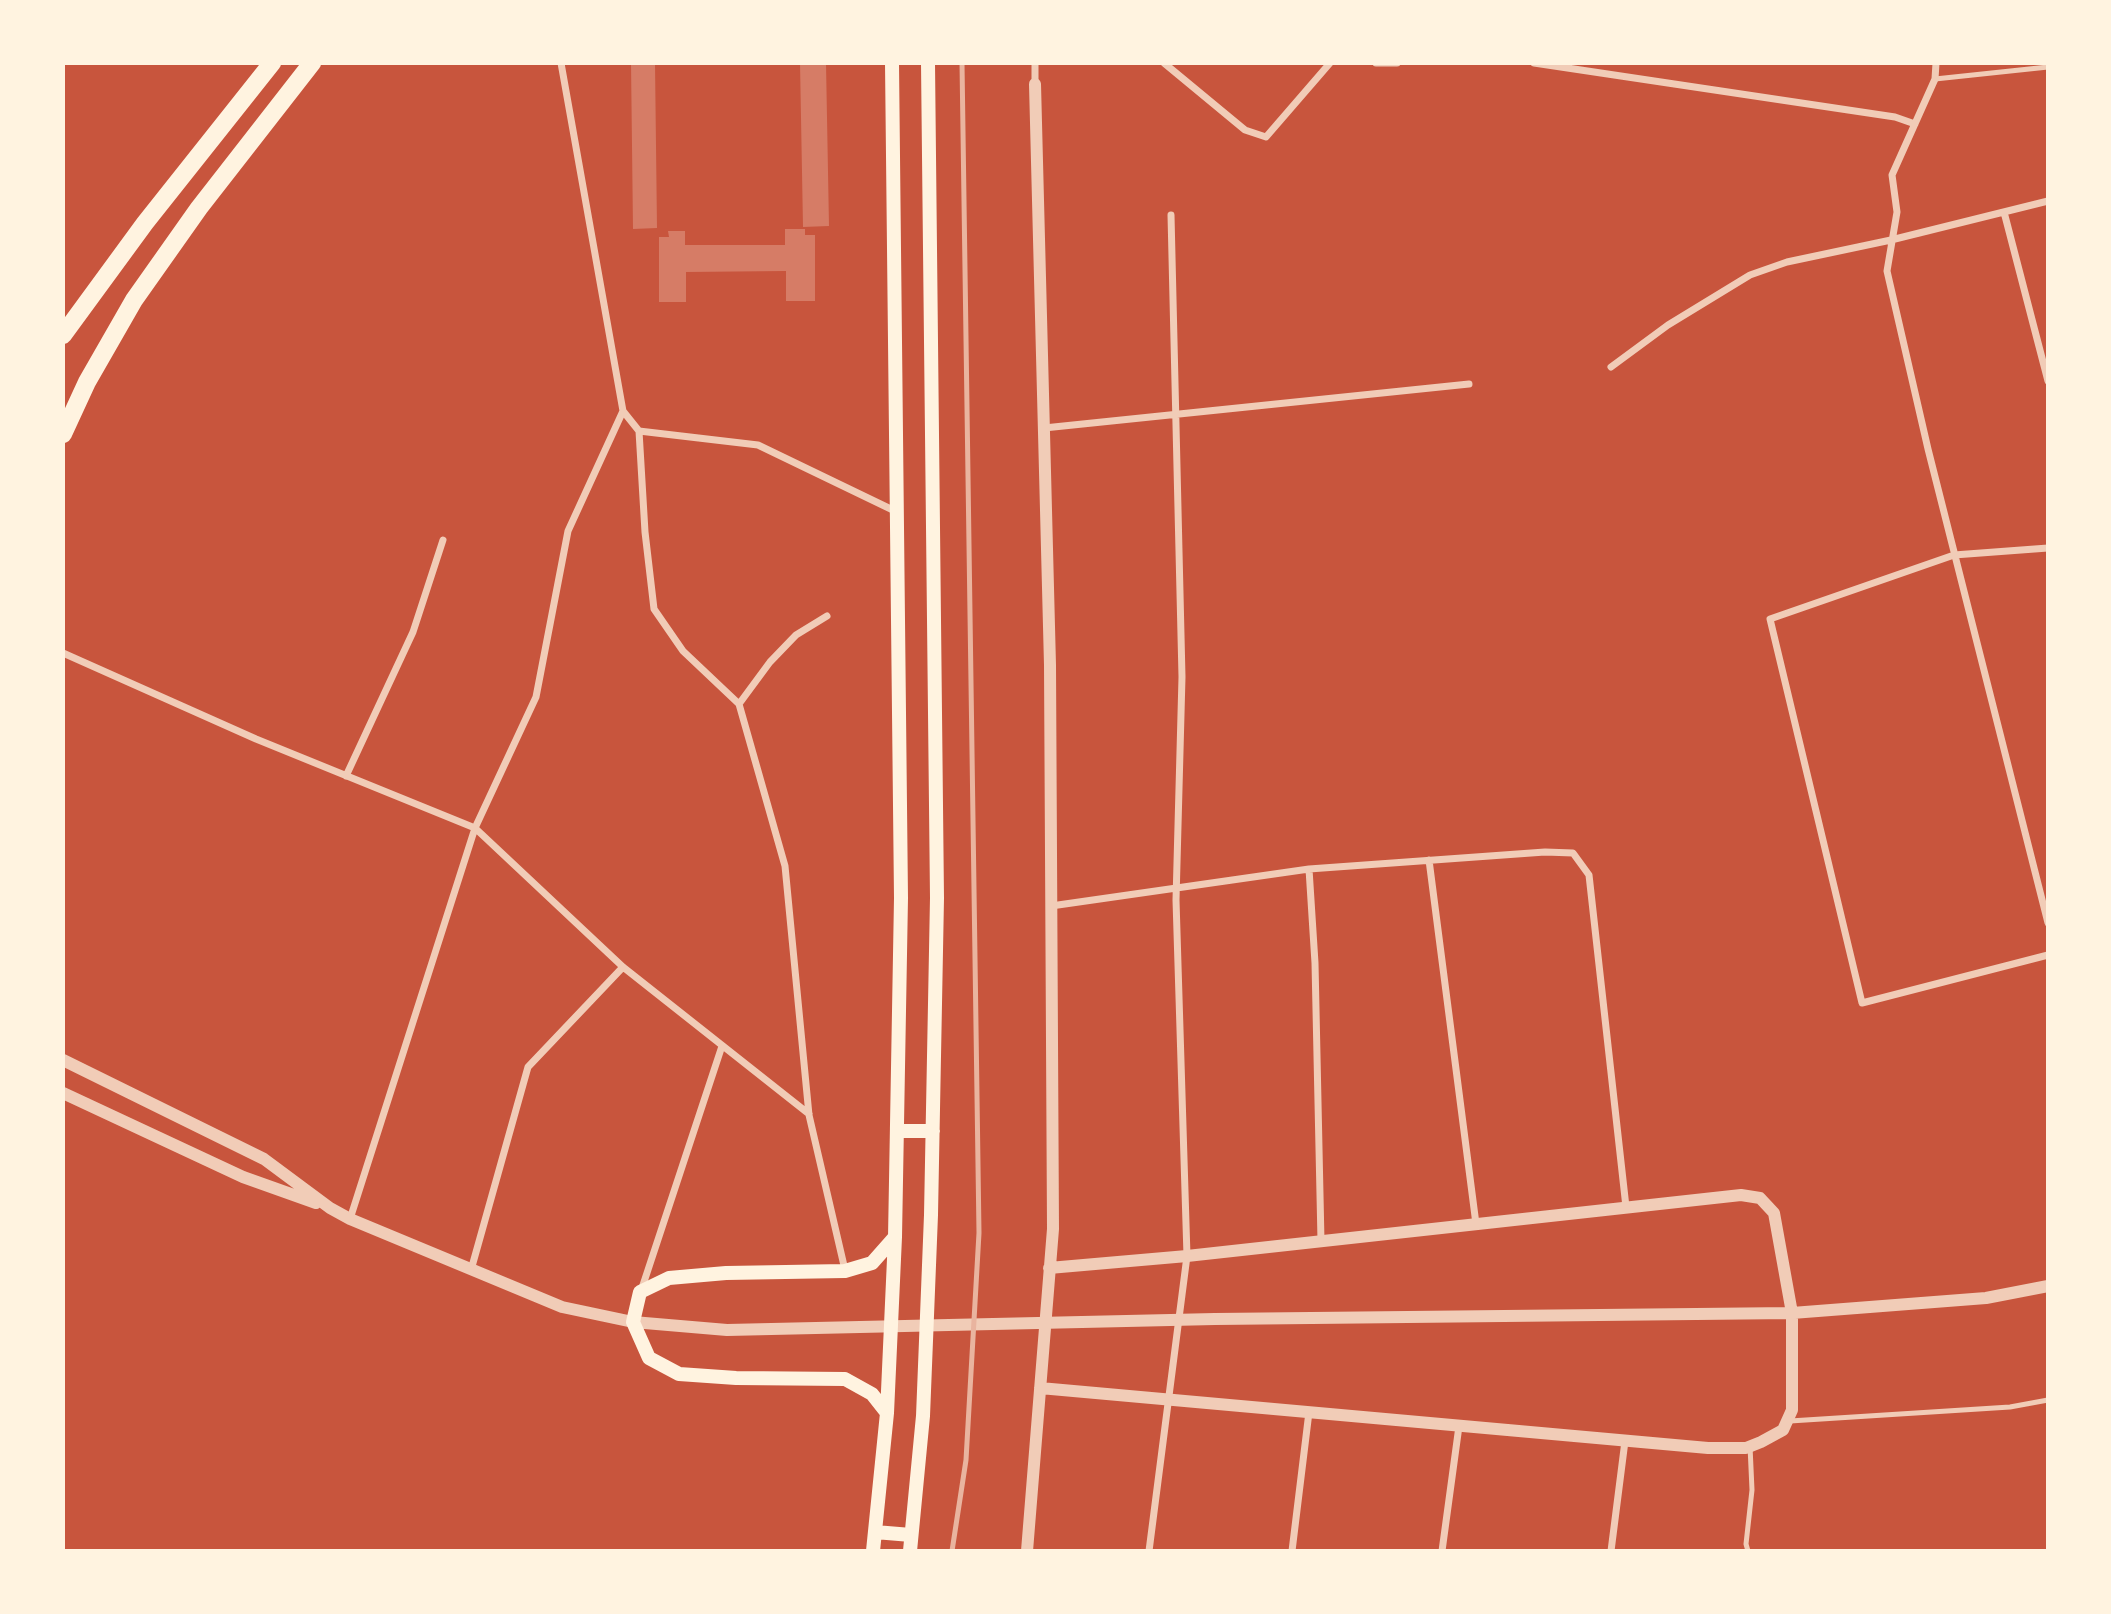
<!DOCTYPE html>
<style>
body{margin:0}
#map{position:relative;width:2111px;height:1614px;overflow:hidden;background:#c8553d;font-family:Georgia,serif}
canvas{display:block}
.frame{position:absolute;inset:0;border:65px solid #fff3e0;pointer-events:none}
</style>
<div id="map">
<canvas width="2111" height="1614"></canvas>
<div class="frame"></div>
</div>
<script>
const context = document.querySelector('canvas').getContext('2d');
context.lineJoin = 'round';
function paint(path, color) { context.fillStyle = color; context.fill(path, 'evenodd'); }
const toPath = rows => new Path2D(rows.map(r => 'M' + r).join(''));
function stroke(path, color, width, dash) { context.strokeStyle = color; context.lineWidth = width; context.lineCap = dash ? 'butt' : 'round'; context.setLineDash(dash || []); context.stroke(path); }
paint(toPath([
 [631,63,655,63,657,228,633,229],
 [800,63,826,63,829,226,803,227],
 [785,229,805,229,805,235,815,235,815,301,786,301,786,271,686,272,686,302,659,302,659,237,669,237,668,231,685,231,685,245,785,245]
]), '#d67c66');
stroke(toPath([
 [1935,79,2048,67],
 [1790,1421,2010,1407,2048,1400],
 [1748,1551,1746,1544,1752,1490,1750,1446]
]), '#f1ccb7', 5);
stroke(toPath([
 [561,63,623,411,639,431,645,532,654,609,683,651,739,704,785,866,809,1115,845,1270],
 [1164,63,1245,130,1266,137,1330,63],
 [1376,63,1397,63],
 [1534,63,1895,117,1915,124],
 [1936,63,1935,79,1892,175,1897,212,1887,271,1928,449,2048,923],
 [1035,84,1035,63],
 [2004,212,2048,381],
 [1611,367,1668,325,1750,275,1787,262,1891,240,2048,201],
 [1044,428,1469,384],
 [639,431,758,445,897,512],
 [2048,548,1954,555,1770,619,1862,1003,2048,955],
 [63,653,256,739,475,828,623,967,809,1114],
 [739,704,770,662,796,635,827,616],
 [346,776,413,632,443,540],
 [1429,860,1476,1224],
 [1309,869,1315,963,1321,1241],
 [1051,906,1309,869,1545,852,1573,853,1589,875,1626,1207],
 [350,1219,475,828,536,697,568,531,623,411],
 [471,1270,528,1067,623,967],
 [641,1291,722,1046],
 [1149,1551,1187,1256,1176,900,1182,677,1171,215],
 [1292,1551,1309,1412],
 [1442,1551,1459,1426],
 [1611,1551,1625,1441]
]), '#f1ccb7', 7);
stroke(toPath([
 [63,1060,264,1159,330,1208,350,1219,562,1307,633,1322,727,1330,1215,1319,1792,1313,1986,1298,2048,1286],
 [63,1093,243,1177,316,1203],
 [1040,1388,1708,1448,1746,1448,1761,1442,1783,1430,1792,1410,1792,1313,1774,1213,1760,1198,1741,1195,1187,1256,1049,1268],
 [1027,1551,1053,1229,1050,665,1035,84]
]), '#f1ccb7', 12);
stroke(toPath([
 [897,1131,933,1131],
 [887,1413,872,1394,845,1379,736,1378,679,1374,649,1358,633,1322,640,1292,669,1278,726,1273,845,1271,872,1263,895,1237],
 [875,1532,911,1535],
 [873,1551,887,1413,895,1237,901,898,892,63],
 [910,1551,923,1416,931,1215,937,898,928,63]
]), '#fff3e0', 14);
stroke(toPath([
 [63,335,145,223,272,63],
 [63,434,87,382,134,300,199,208,312,63]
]), '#fff3e0', 18);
stroke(toPath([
 [952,1551,966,1460,979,1233,962,63]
]), '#e9b49f', 5);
</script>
